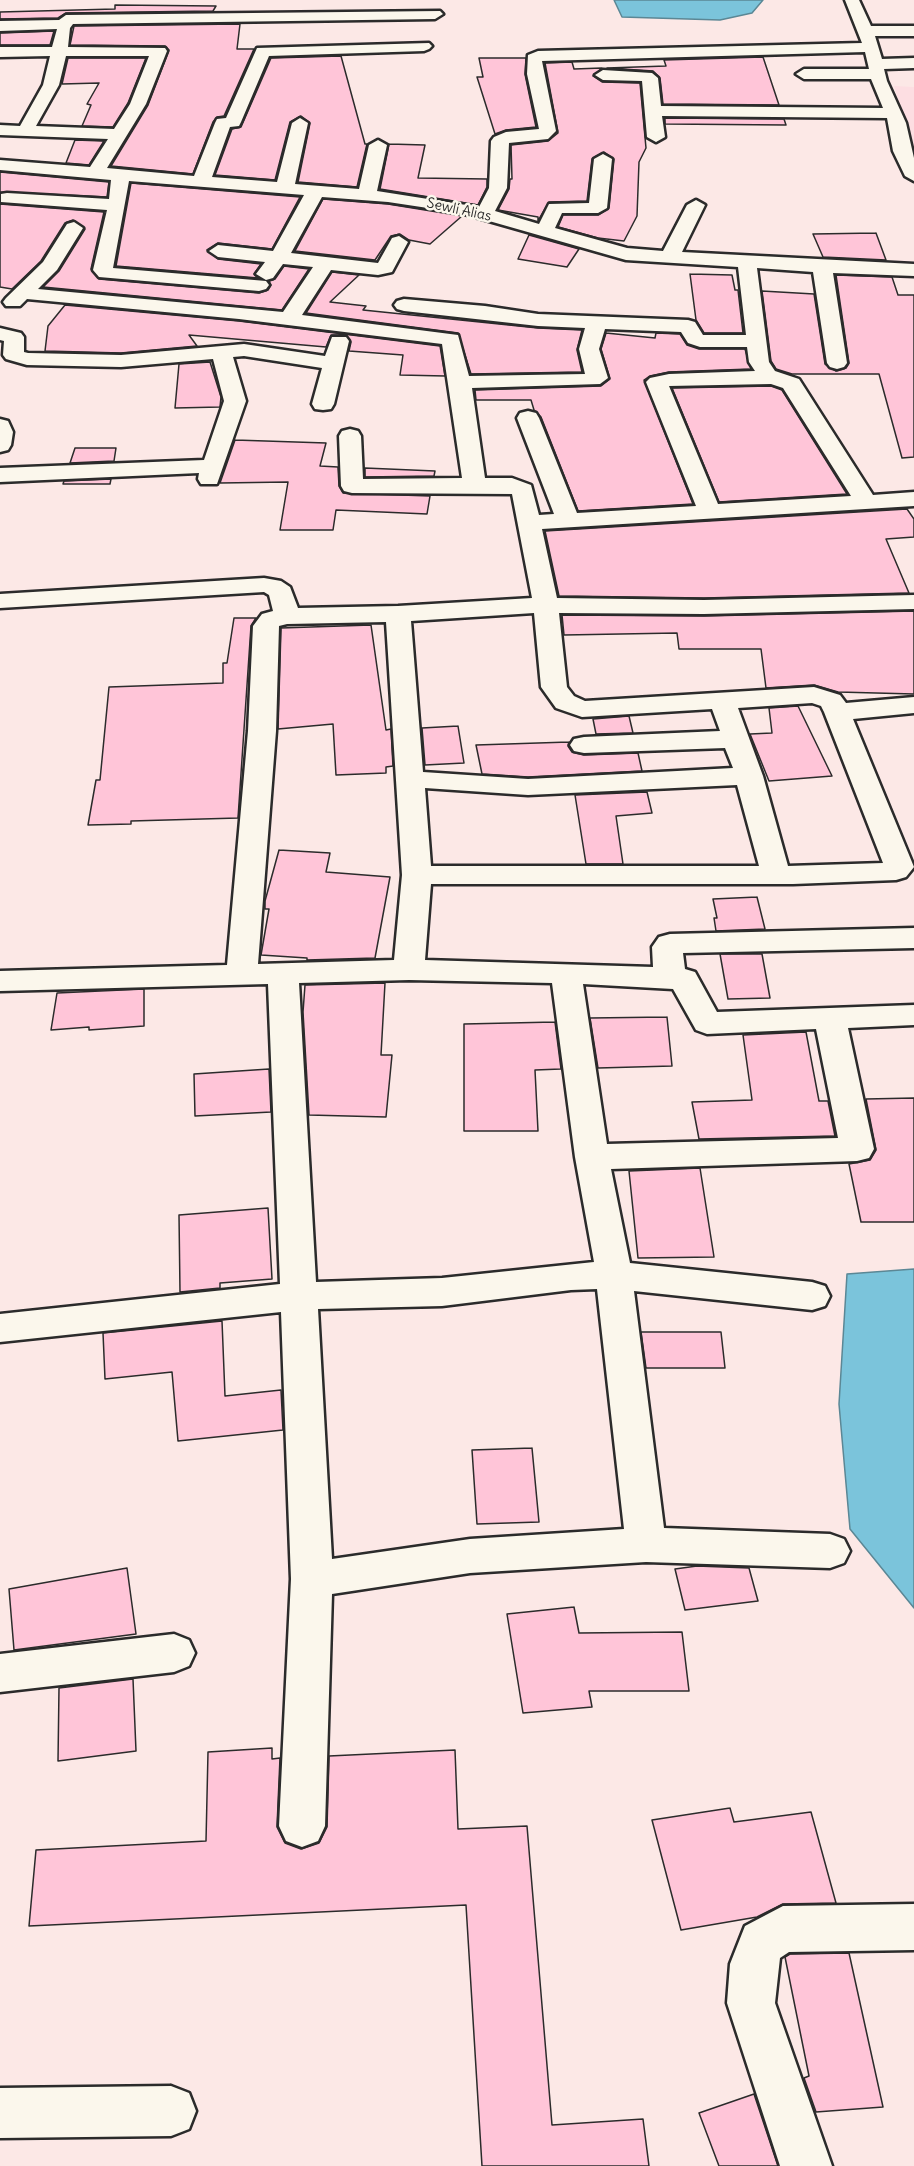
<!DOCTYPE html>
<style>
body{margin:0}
canvas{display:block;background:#fce8e6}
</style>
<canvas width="914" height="2166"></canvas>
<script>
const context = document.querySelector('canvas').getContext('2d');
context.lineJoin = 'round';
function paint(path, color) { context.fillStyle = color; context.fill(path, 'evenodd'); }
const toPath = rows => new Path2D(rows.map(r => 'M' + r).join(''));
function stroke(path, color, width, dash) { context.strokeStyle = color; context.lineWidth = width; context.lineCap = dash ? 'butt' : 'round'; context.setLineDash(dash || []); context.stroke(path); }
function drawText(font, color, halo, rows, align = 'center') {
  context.font = font + ' Delius,sans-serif'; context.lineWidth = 5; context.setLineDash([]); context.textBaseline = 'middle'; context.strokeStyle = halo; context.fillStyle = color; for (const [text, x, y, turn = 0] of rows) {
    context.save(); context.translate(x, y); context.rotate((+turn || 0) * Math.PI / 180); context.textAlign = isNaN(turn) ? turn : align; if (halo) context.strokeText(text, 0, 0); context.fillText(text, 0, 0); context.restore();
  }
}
paint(toPath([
 [894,86,914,87,914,148,912,144]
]), '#fddee2');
const water = toPath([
 [614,0,763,0,752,13,720,20,622,17,614,0],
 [914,1269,914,1608,850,1529,839,1404,847,1274,914,1269]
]);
paint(water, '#7bc4db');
stroke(water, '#5b8795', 1.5);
const building = toPath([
 [115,5,216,6,213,11,66,13,58,18,0,19,0,12,115,9,115,5],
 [240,24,237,49,254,49,224,116,217,117,213,122,193,174,111,166,148,105,169,50,165,46,70,45,74,26,240,24],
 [54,31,50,45,0,45,0,33,54,31],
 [341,56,365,144,367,144,357,187,298,182,310,123,301,116,290,122,275,180,215,175,232,129,241,127,271,58,341,56],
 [763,57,779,105,663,104,660,78,653,71,607,68,666,66,664,60,763,57],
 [68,58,146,58,128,103,113,127,82,126,91,105,87,104,99,83,62,84,68,58],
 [479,58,526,58,525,74,536,127,506,130,495,134,477,77,483,77,479,58],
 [572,62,574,69,602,68,593,76,602,82,640,83,646,148,639,162,637,216,624,241,598,238,558,227,563,215,598,215,609,208,614,159,604,152,592,159,587,201,549,202,538,221,538,217,498,210,509,189,510,179,512,179,511,145,548,141,558,133,545,63,572,62],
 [665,118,784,119,786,125,665,124,665,118],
 [75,140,104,141,89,165,66,163,75,140],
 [389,144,425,145,418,178,487,179,487,187,478,205,380,189,389,144],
 [0,172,109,182,107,197,0,192,0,172],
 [131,183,300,197,272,249,218,243,207,250,218,259,261,264,254,274,258,278,116,266,131,183],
 [323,199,388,204,462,216,430,244,409,240,400,234,391,236,375,260,295,251,323,199],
 [0,204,104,212,91,269,99,279,259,293,268,290,271,285,269,281,275,279,284,266,309,269,282,310,43,287,59,271,85,229,73,220,65,223,41,261,12,289,0,287,0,204],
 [876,233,886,260,823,257,813,234,876,233],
 [529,235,579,249,567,267,518,259,529,235],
 [332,272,359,275,330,302,366,306,363,310,538,328,582,330,577,350,582,372,471,374,458,333,306,313,332,272],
 [690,274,732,275,735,290,738,290,743,333,704,333,696,320,690,274],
 [836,275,892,277,898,295,914,295,914,457,902,458,879,374,792,374,776,369,771,361,762,291,814,294,825,364,836,371,846,368,849,363,836,275],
 [65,305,239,321,440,346,445,376,400,375,403,355,349,351,351,342,346,335,331,335,326,347,189,335,197,346,121,353,45,351,48,326,65,305],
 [606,333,655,338,656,333,680,334,687,345,699,349,745,349,751,369,669,372,650,376,644,380,693,504,578,511,541,417,534,410,531,400,476,400,475,390,601,386,610,379,601,349,606,333],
 [210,362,221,397,220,407,175,408,179,364,210,362],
 [771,386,782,390,847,494,719,502,672,388,771,386],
 [235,440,326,443,320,466,338,467,339,486,343,493,430,496,427,514,336,510,333,530,280,530,288,482,220,483,235,440],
 [75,448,116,448,114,461,70,463,75,448],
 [365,468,435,471,434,476,365,477,365,468],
 [111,479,110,484,63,484,64,481,111,479],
 [907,509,914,519,914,537,886,539,909,593,704,598,559,596,545,531,907,509],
 [914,611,914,694,838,692,814,685,766,688,761,649,679,649,677,633,564,635,562,615,704,616,914,611],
 [234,618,256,618,251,626,238,818,131,821,131,824,88,825,96,780,100,780,109,687,223,683,223,663,227,663,234,618],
 [371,625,386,730,391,729,393,766,386,767,386,773,336,775,333,724,278,729,281,628,371,625],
 [798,706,832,776,769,781,750,734,772,733,769,708,798,706],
 [629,716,633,733,596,734,593,719,629,716],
 [458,726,464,763,425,765,422,728,458,726],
 [569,742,568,746,572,752,584,755,638,753,642,771,528,777,482,774,476,745,569,742],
 [647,792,652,813,616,816,623,864,586,864,575,795,647,792],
 [279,850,330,853,326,872,390,877,375,958,307,960,307,958,261,955,269,909,265,909,265,901,279,850],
 [757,897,765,929,716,931,714,918,717,918,713,899,757,897],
 [720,954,762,954,770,998,728,999,720,954],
 [385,983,381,1055,392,1055,386,1117,309,1115,303,1012,305,985,385,983],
 [144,989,144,1026,89,1030,89,1027,51,1030,57,993,144,989],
 [667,1017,672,1066,598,1068,590,1018,667,1017],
 [555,1022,561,1069,535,1070,538,1131,464,1131,464,1024,555,1022],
 [806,1032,819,1101,828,1101,835,1136,699,1139,692,1102,752,1100,743,1035,806,1032],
 [269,1069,271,1112,195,1116,194,1074,269,1069],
 [914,1098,914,1222,861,1222,849,1164,870,1160,876,1150,866,1099,914,1098],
 [700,1168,714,1257,638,1258,629,1171,700,1168],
 [268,1208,272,1279,220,1283,220,1288,180,1292,179,1215,268,1208],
 [222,1321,225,1396,281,1390,283,1430,178,1441,172,1372,105,1379,103,1333,222,1321],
 [641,1332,721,1332,725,1368,646,1368,641,1332],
 [532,1448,539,1522,477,1524,472,1450,532,1448],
 [697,1566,749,1568,758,1601,685,1610,675,1569,697,1566],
 [127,1568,136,1634,14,1650,9,1589,127,1568],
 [574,1607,579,1633,682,1632,689,1691,589,1691,592,1707,523,1713,507,1614,574,1607],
 [133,1679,136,1751,58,1761,59,1688,133,1679],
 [272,1748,272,1759,280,1758,277,1827,285,1843,301,1849,319,1843,327,1827,329,1756,455,1750,458,1829,527,1826,552,2125,643,2119,649,2166,482,2166,466,1905,29,1926,36,1850,206,1841,208,1752,272,1748],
 [730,1808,734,1822,811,1812,836,1903,783,1904,757,1917,681,1930,652,1820,730,1808],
 [849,1953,883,2107,816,2112,804,2078,809,2076,785,1957,790,1954,849,1953],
 [754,2094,778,2166,719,2166,699,2113,754,2094]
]);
paint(building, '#ffc5d8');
stroke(building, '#2b2b2b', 1.5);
const street = toPath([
 [845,0,859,0,871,26,914,26,914,36,875,36,882,59,914,58,914,68,884,69,887,81,906,123,914,158,914,181,905,176,893,151,887,118,662,116,665,137,656,142,647,137,642,81,603,80,595,75,603,70,652,73,658,78,661,106,883,108,871,79,804,79,796,74,804,69,869,69,865,52,542,61,556,131,548,139,509,143,507,188,495,211,539,224,549,204,589,203,594,159,603,154,612,159,607,208,598,213,562,213,555,228,627,248,663,251,687,205,696,200,705,205,682,252,914,264,914,276,833,273,847,363,844,367,837,369,830,367,827,363,813,272,757,268,769,362,775,371,799,379,873,495,914,492,914,506,542,529,557,598,704,600,914,595,914,609,704,614,559,613,567,687,574,696,585,701,814,687,840,695,846,703,914,697,914,713,853,719,914,867,906,877,896,880,793,884,431,884,425,960,653,967,652,947,659,937,670,934,914,928,914,948,683,953,685,969,695,972,717,1012,914,1005,914,1025,848,1028,874,1149,869,1158,857,1161,611,1169,630,1263,812,1282,825,1286,830,1296,825,1306,812,1310,634,1291,664,1528,830,1534,844,1539,850,1551,844,1563,830,1568,646,1562,470,1573,332,1594,325,1826,318,1841,302,1847,286,1841,279,1826,291,1579,281,1312,0,1342,0,1314,280,1284,268,984,0,991,0,971,227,965,248,731,253,626,262,614,273,611,269,595,264,592,0,608,0,594,264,578,281,581,290,587,298,608,398,606,532,598,512,494,352,493,344,491,341,486,339,436,342,431,350,429,358,431,361,436,363,479,462,478,442,344,239,319,27,299,20,306,6,306,3,302,6,298,43,262,67,224,74,222,83,228,57,270,38,289,283,312,313,267,283,264,273,278,266,280,256,274,265,262,218,257,209,251,218,245,273,251,304,195,129,181,113,268,266,281,269,285,266,289,259,291,99,277,93,270,107,210,1,202,1,194,7,193,109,199,111,180,0,170,0,160,90,167,108,139,0,135,0,125,20,126,43,85,50,56,0,57,0,47,52,47,57,29,0,31,0,21,59,20,66,15,440,11,443,14,435,19,73,24,70,28,68,47,165,48,167,51,146,104,107,168,194,176,215,123,217,119,226,118,257,48,429,43,432,46,429,49,424,51,269,56,241,122,239,126,230,127,212,177,277,182,292,123,300,118,308,123,295,184,359,189,369,145,378,140,387,145,377,191,479,207,489,188,491,141,494,137,506,132,539,129,527,74,528,55,538,51,862,43,845,0],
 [66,56,149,56,130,104,114,129,36,126,59,85,66,56],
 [322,197,388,202,461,213,626,260,738,267,746,335,703,335,695,322,688,320,538,314,485,306,404,299,397,301,394,305,397,309,404,311,538,326,585,328,579,349,585,374,469,376,458,335,302,315,331,270,378,275,392,272,408,242,399,236,392,238,378,263,291,253,322,197],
 [605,329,681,332,688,343,700,347,747,347,749,362,755,371,669,374,650,378,646,382,696,506,577,513,539,418,536,413,528,411,520,413,517,418,554,514,539,515,531,485,512,478,485,478,472,388,600,384,608,378,599,349,605,329],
 [771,384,783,388,851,496,718,504,669,386,771,384],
 [534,613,541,687,556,708,582,717,712,709,720,731,584,737,574,739,570,745,574,751,584,753,725,748,733,768,528,779,423,772,411,621,534,613],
 [386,622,402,875,394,960,258,964,276,731,279,626,287,624,386,622],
 [812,703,821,706,824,712,883,863,788,866,763,776,738,708,812,703],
 [737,785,759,866,431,866,425,788,528,795,737,785],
 [409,980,552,983,575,1157,594,1262,442,1278,316,1282,299,983,409,980],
 [583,984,673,989,696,1030,707,1034,816,1029,838,1138,607,1144,583,984],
 [597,1289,624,1529,470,1539,332,1559,318,1309,442,1306,571,1290,597,1289],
 [0,328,21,333,24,337,24,352,28,353,121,355,244,344,325,356,332,337,346,337,349,341,334,404,331,409,323,410,315,409,312,404,322,368,244,356,233,357,246,401,217,484,201,484,198,479,199,473,0,482,0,468,204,460,224,401,213,359,121,367,27,365,6,359,3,355,4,341,0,340,0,328],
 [0,419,8,421,13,432,11,445,8,450,0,452,0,419],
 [174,1634,189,1640,195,1653,189,1666,174,1672,0,1692,0,1654,174,1634],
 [914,1904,914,1950,789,1952,780,1958,775,2003,832,2166,780,2166,727,2003,730,1964,745,1926,783,1906,914,1904],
 [171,2086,189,2093,196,2111,189,2129,171,2136,0,2138,0,2088,171,2086]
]);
stroke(street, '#2b2b2b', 5);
paint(street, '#fbf7ec');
drawText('14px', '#2b2b2b', '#fbf7ec', [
 ["Sewli Alias",459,210,12]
]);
</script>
